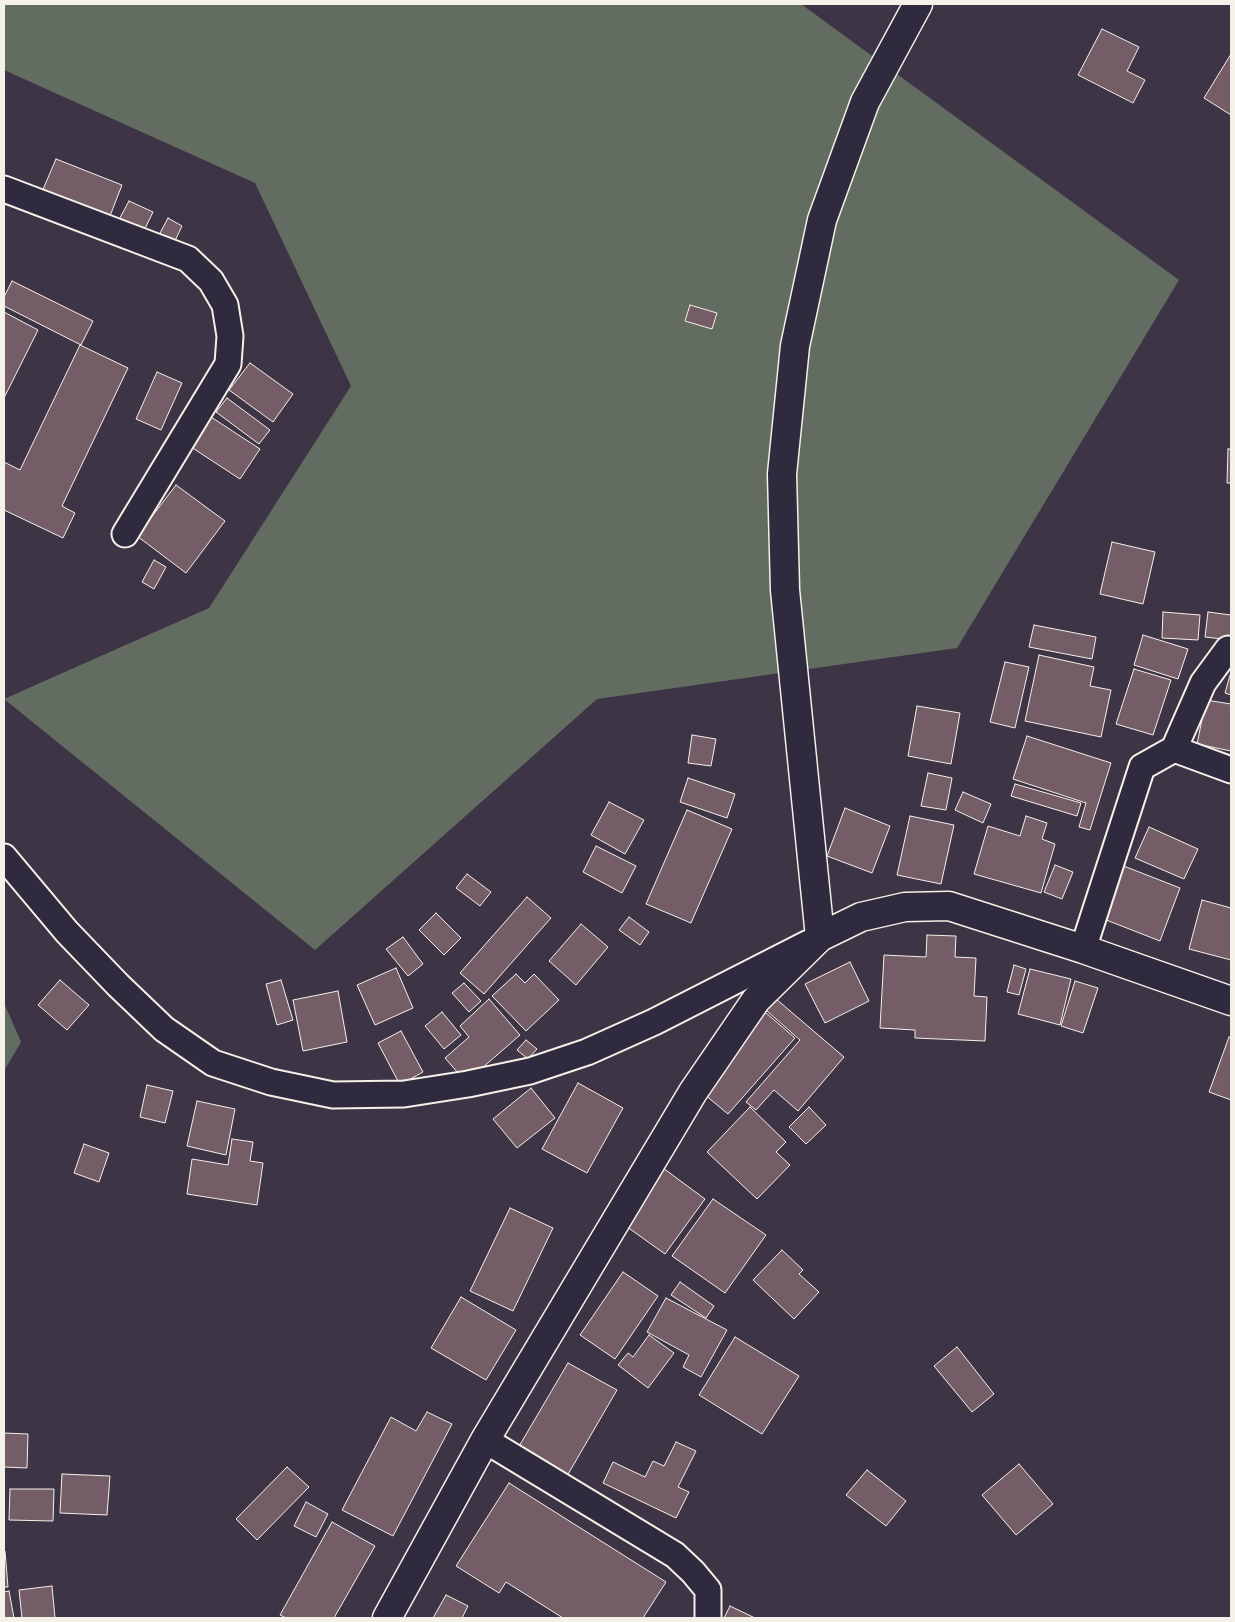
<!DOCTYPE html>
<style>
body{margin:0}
#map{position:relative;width:1235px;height:1622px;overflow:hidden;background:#3d3446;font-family:Sriracha,sans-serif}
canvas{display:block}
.frame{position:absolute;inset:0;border:5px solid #f4f1e8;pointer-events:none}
</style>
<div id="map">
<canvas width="1235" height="1622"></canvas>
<div class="frame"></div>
</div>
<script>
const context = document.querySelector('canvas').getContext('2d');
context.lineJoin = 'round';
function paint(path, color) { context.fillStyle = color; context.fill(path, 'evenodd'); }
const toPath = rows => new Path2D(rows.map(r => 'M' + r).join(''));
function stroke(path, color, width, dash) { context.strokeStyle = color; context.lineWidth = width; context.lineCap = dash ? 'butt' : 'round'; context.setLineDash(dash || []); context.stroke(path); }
paint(toPath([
 [4,4,801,4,1179,280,957,648,597,699,315,950,4,699,209,608,351,386,255,183,4,70],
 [4,1003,21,1042,4,1071]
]), '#636c60');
const building = toPath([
 [1102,29,1139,47,1127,71,1145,80,1133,103,1078,75,1102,29],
 [1231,54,1231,115,1204,98,1231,54],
 [56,159,122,185,108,221,41,194,56,159],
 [129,201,153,212,141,237,116,225,129,201],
 [168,218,182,226,173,245,158,237,168,218],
 [12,281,93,321,81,345,4,306,4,297,12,281],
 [690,305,717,313,712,329,685,321,690,305],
 [4,312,38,330,4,398,4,312],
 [80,345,128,368,62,506,75,513,63,538,4,510,4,462,20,470,80,345],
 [250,363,293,394,273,422,229,390,250,363],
 [157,372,182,383,161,430,136,419,157,372],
 [227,398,270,430,259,444,216,412,227,398],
 [211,417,260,449,240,479,191,447,211,417],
 [1228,449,1231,449,1231,483,1227,483,1228,449],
 [176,485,225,521,186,573,137,536,176,485],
 [1112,542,1155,552,1143,604,1100,594,1112,542],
 [154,560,166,567,154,589,142,582,154,560],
 [1163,612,1200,615,1198,640,1162,638,1163,612],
 [1208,612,1231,615,1231,640,1205,637,1208,612],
 [1034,625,1096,637,1092,659,1029,647,1034,625],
 [1143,635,1188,649,1178,679,1134,665,1143,635],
 [1039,655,1094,667,1090,686,1111,690,1101,737,1025,721,1039,655],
 [1005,662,1029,667,1015,728,990,722,1005,662],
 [1134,669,1171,680,1153,735,1116,724,1134,669],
 [1231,672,1231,695,1225,693,1231,672],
 [1206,700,1231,704,1231,751,1197,744,1206,700],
 [917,706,960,713,951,764,908,756,917,706],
 [692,735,716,739,711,766,688,763,692,735],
 [1027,736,1111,763,1090,830,1079,827,1086,803,1013,779,1027,736],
 [928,773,952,778,946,810,921,806,928,773],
 [688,778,735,794,727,818,680,802,688,778],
 [1015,784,1081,803,1077,816,1011,796,1015,784],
 [963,792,991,804,983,823,955,810,963,792],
 [609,802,644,820,625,854,591,835,609,802],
 [845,808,890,826,872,873,827,856,845,808],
 [687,810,732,829,691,923,646,904,687,810],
 [910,816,954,825,941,884,897,875,910,816],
 [1026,816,1047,823,1042,839,1055,844,1041,893,974,874,988,826,1020,836,1026,816],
 [1149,827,1198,849,1184,879,1135,858,1149,827],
 [596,846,636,866,622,893,583,872,596,846],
 [1116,863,1180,888,1160,941,1096,916,1116,863],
 [1055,865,1073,872,1062,899,1044,892,1055,865],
 [467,874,491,892,480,906,456,888,467,874],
 [527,897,551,918,484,994,460,973,527,897],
 [1202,900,1231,908,1231,960,1189,949,1202,900],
 [436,913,461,938,444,955,419,930,436,913],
 [629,917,649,932,640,945,619,930,629,917],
 [581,924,608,947,576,985,549,961,581,924],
 [927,935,956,936,955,957,976,958,974,996,987,997,985,1041,915,1038,915,1030,880,1028,884,955,926,957,927,935],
 [403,937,423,964,408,976,386,949,403,937],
 [850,962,869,1001,825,1023,805,984,850,962],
 [1014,965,1026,969,1019,995,1007,992,1014,965],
 [396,968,413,1008,375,1025,357,985,396,968],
 [1030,969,1071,979,1060,1025,1018,1014,1030,969],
 [516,974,525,983,534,974,559,1000,526,1031,492,996,516,974],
 [60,980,89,1005,67,1030,38,1005,60,980],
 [281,980,293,1020,277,1025,266,984,281,980],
 [1075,981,1098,988,1083,1033,1061,1026,1075,981],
 [464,983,481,1001,469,1012,452,993,464,983],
 [338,991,347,1042,303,1051,293,1000,338,991],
 [769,993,844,1057,798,1111,774,1090,756,1110,746,1102,800,1040,759,1004,769,993],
 [489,999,520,1035,466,1082,445,1058,469,1037,460,1026,489,999],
 [442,1012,461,1035,444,1049,425,1026,442,1012],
 [765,1012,795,1038,728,1114,698,1089,765,1012],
 [401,1031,423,1072,400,1085,378,1043,401,1031],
 [1229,1037,1231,1038,1231,1100,1209,1092,1229,1037],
 [526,1040,537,1049,528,1059,517,1050,526,1040],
 [578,1083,623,1108,587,1173,542,1149,578,1083],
 [147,1085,173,1091,165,1123,140,1117,147,1085],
 [531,1088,555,1118,517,1148,493,1119,531,1088],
 [197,1101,235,1109,226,1155,187,1146,197,1101],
 [750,1107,786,1142,776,1152,790,1165,757,1199,707,1152,750,1107],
 [809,1107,826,1125,806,1144,789,1127,809,1107],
 [232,1139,253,1142,250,1161,263,1163,257,1205,187,1194,192,1159,228,1165,232,1139],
 [84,1144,109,1153,99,1182,74,1173,84,1144],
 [663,1168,705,1199,665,1254,623,1224,663,1168],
 [713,1199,766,1235,725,1293,672,1256,713,1199],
 [510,1208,553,1228,513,1311,470,1291,510,1208],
 [782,1250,803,1270,799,1274,819,1292,794,1319,753,1280,782,1250],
 [623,1272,658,1296,615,1359,580,1335,623,1272],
 [680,1282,714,1306,706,1318,671,1295,680,1282],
 [461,1297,516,1330,486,1380,431,1348,461,1297],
 [666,1298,727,1330,701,1377,683,1367,689,1355,647,1332,666,1298],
 [649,1335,674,1353,648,1388,618,1365,628,1353,633,1357,649,1335],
 [735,1337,799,1376,762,1434,699,1395,735,1337],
 [957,1347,994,1394,972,1412,934,1366,957,1347],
 [568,1363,617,1390,567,1476,518,1448,568,1363],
 [427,1412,452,1424,393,1536,342,1510,391,1417,416,1431,427,1412],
 [4,1433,28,1434,27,1468,4,1467,4,1433],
 [676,1442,696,1451,678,1487,689,1492,676,1518,603,1483,613,1462,645,1477,653,1461,664,1466,676,1442],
 [1019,1464,1053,1504,1016,1535,982,1495,1019,1464],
 [287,1467,309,1487,257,1540,236,1519,287,1467],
 [867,1470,906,1501,886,1526,846,1495,867,1470],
 [62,1474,110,1476,107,1515,60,1513,62,1474],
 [509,1483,666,1582,643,1618,563,1618,506,1582,499,1593,456,1566,509,1483],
 [10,1489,54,1489,53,1521,9,1520,10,1489],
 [306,1502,328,1514,316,1537,294,1526,306,1502],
 [332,1522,375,1546,334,1618,286,1618,280,1615,332,1522],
 [4,1551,5,1551,8,1587,4,1587,4,1551],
 [52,1586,55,1618,22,1618,19,1590,52,1586],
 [9,1591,14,1618,4,1618,4,1592,9,1591],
 [446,1595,468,1606,462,1618,433,1618,446,1595],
 [730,1606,755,1618,724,1618,730,1606]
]);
paint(building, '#755d68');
stroke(building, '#f4f1e8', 1);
const street = toPath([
 [4,189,188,259,211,281,225,305,230,336,228,364,125,534],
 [1174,749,1203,683,1228,649],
 [4,857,67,932,118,985,164,1029,213,1063,271,1082,333,1095,404,1094,468,1084,530,1071,587,1052,654,1022,809,943],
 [1083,949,1142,767,1174,749,1231,770],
 [485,1440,675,1555,693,1572,708,1590,708,1618]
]);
const secondary = toPath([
 [820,937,785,590,782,474,795,346,822,220,865,102,918,4],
 [387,1618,485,1440,693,1092,756,1000,820,937,861,917,905,907,949,906,1083,949,1231,1001]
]);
stroke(street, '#f4f1e8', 29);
stroke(secondary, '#f4f1e8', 31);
stroke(street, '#2f2a3d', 25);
stroke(secondary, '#2f2a3d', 28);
</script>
